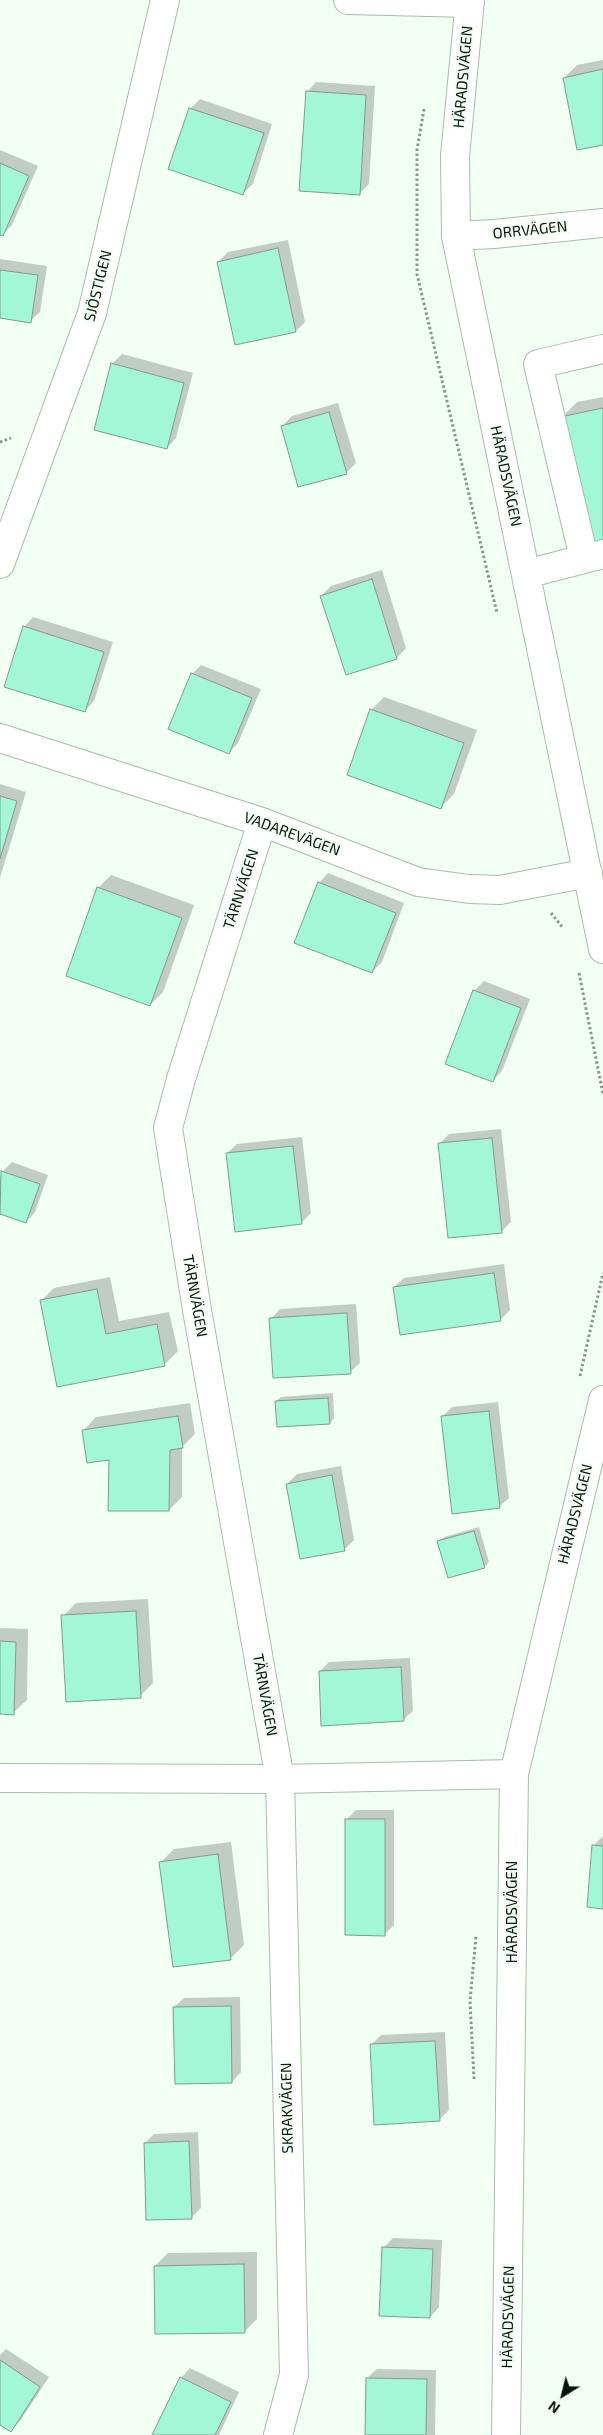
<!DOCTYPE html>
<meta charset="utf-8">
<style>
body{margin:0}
#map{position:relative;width:603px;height:2435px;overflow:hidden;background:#f2fff3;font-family:"Exo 2",sans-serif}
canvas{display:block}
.north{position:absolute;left:538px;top:2370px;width:50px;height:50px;-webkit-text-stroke:4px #f2fff3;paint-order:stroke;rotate:216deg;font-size:14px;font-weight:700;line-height:20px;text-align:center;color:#0c130d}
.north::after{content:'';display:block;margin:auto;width:18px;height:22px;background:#0c130d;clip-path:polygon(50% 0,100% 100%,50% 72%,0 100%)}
</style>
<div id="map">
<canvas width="603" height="2435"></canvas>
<div class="north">N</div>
</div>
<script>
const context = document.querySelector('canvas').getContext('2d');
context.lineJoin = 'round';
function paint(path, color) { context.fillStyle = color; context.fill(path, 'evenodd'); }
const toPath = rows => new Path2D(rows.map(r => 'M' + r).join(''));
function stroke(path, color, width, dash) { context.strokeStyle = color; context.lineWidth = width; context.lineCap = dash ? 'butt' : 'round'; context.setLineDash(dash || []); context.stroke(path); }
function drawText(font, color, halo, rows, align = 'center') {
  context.font = font + ' "Exo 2",sans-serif'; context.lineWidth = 4.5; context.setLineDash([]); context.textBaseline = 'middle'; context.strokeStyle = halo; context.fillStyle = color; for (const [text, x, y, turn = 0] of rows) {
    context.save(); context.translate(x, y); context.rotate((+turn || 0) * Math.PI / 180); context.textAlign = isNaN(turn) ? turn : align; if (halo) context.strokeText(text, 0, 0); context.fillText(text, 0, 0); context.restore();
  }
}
paint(toPath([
 [603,60,603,143,564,78,577,65],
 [316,82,375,86,369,184,359,194,307,92],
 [200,99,272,124,253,184,243,193,190,109],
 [0,150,38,166,12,225,2,235,0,234],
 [288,240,305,322,296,331,218,262,228,252],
 [0,259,47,266,40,312,30,321,0,317],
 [122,354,193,373,176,438,167,448,112,364],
 [603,397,603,542,562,417,577,402],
 [338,403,356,463,346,473,282,426,292,416],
 [382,570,406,648,397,658,346,674,321,596,331,586],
 [33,617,113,642,94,701,85,711,24,627],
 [201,665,261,689,238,743,229,753,192,674],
 [384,697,477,730,454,794,441,807,371,710],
 [0,784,26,792,0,878],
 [328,873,404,903,382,962,372,972,319,883],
 [111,875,194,905,163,992,150,1005,98,888],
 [484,981,530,999,502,1071,492,1081,474,991],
 [501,1129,511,1222,501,1232,439,1144,449,1134],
 [302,1137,311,1213,301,1223,227,1153,237,1144],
 [12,1162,48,1175,35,1212,26,1222,0,1213,0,1178,2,1172],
 [504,1264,510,1310,500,1320,394,1287,404,1278],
 [110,1277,119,1321,169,1312,178,1351,165,1364,58,1385,41,1301,54,1288],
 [356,1304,360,1363,350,1372,271,1319,280,1309],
 [333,1393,334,1418,330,1423,276,1401,281,1397],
 [498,1402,509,1498,499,1507,442,1417,452,1407],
 [190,1403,195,1434,182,1447,182,1497,169,1510,110,1458,83,1431,96,1417],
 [341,1466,354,1540,345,1549,301,1557,287,1484,297,1474],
 [479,1527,489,1562,484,1567,439,1542,444,1537],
 [148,1599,153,1683,140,1696,63,1616,76,1603],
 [0,1628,28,1629,27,1700,13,1713,0,1713],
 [410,1658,413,1711,403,1720,320,1671,329,1662],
 [356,1810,394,1810,394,1925,385,1934,346,1820],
 [603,1836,603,1907,593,1846],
 [231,1842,244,1945,231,1958,161,1862,174,1849],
 [240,1997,241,2072,232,2082,174,2007,184,1998],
 [445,2032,449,2110,440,2119,371,2045,381,2035],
 [198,2132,201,2208,191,2218,145,2143,154,2134],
 [393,2238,442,2240,439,2307,430,2317,383,2248],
 [257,2252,257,2319,244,2332,155,2266,168,2253],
 [6,2349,49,2377,20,2421,11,2430,0,2423,0,2355],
 [190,2368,239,2392,219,2435,153,2435,181,2378],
 [377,2369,436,2370,435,2435,366,2435,367,2378]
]), '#0003');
const building = toPath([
 [603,69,603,145,577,150,563,78,603,69],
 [306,91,366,95,360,195,299,191,306,91],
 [189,108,264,133,243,195,168,169,189,108],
 [0,163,29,176,3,236,0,235,0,163],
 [278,248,296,332,235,345,217,262,278,248],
 [0,270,38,275,31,323,0,318,0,270],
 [111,363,184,383,167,449,94,430,111,363],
 [603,408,603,543,587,546,560,417,603,408],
 [329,412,347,474,298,487,281,426,329,412],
 [372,579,397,659,346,675,320,596,372,579],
 [23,626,104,652,85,712,4,687,23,626],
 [191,673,252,698,229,754,168,729,191,673],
 [370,709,464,743,441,809,347,775,370,709],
 [0,796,17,801,0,859,0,796],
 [318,882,396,913,372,973,294,943,318,882],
 [97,887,182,918,150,1006,66,976,97,887],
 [473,990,521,1008,493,1082,445,1064,473,990],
 [492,1138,502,1233,448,1238,438,1143,492,1138],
 [293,1146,302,1224,235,1232,226,1153,293,1146],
 [1,1171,40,1184,26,1223,0,1214,1,1171],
 [494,1273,501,1321,400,1335,393,1287,494,1273],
 [97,1289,106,1334,157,1324,165,1366,57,1387,40,1300,97,1289],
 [347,1313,351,1374,273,1378,269,1318,347,1313],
 [328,1398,330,1424,277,1427,275,1401,328,1398],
 [489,1411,500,1508,452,1514,441,1416,489,1411],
 [178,1416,183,1448,170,1450,169,1511,108,1511,109,1460,87,1463,82,1430,178,1416],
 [332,1475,345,1551,300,1559,286,1484,332,1475],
 [474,1531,485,1568,448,1578,437,1541,474,1531],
 [136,1611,141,1698,66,1702,61,1615,136,1611],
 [0,1641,16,1642,14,1715,0,1714,0,1641],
 [401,1667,404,1721,321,1726,319,1671,401,1667],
 [345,1819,385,1819,385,1936,345,1935,345,1819],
 [592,1845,603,1846,603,1909,587,1907,592,1845],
 [218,1854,231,1960,173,1967,159,1862,218,1854],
 [231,2006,232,2083,175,2084,173,2007,231,2006],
 [435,2041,440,2121,374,2125,370,2044,435,2041],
 [189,2141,192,2219,146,2220,144,2143,189,2141],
 [382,2247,433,2249,430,2318,379,2316,382,2247],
 [244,2264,245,2333,155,2334,154,2266,244,2264],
 [0,2360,40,2387,11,2432,0,2425,0,2360],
 [180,2377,231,2402,215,2435,152,2435,180,2377],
 [366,2378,427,2379,426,2435,365,2435,366,2378]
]);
paint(building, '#a2f7d6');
stroke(building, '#809b90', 1);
const minor = toPath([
 [348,0,470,3],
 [470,0,455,156,456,236,603,949],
 [456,236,494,234,603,223],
 [584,558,538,364,603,349],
 [0,564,92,313,165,0],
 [526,574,603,554],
 [0,738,262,822,418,882,469,889,500,890,588,873],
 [262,822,181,1079,168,1128,197,1310,280,1779,294,2375,278,2435],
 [0,1778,280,1779,514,1774],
 [506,2435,514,1774,603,1400]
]);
stroke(minor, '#a8bcab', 30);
stroke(toPath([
 [424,109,417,150,417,274,497,613],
 [0,442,11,438],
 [551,913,563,928],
 [579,973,603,1094],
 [580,1376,603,1273],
 [474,2079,470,2001,476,1936]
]), '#8c968d', 3, [2.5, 2.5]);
stroke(minor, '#fff', 28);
drawText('15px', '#0c130d', '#f2fff3', [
 ["HÄRADSVÄGEN",463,77,-85],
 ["ORRVÄGEN",530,230,-6],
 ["SJÖSTIGEN",98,286,-76],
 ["HÄRADSVÄGEN",506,476,78],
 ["VADAREVÄGEN",292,834,20],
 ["TÄRNVÄGEN",241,889,-72],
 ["TÄRNVÄGEN",195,1296,80],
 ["HÄRADSVÄGEN",575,1514,-76],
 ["TÄRNVÄGEN",265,1695,80],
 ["HÄRADSVÄGEN",512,1912,-90],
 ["SKRAKVÄGEN",287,2108,-91],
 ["HÄRADSVÄGEN",508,2317,-89]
]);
</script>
